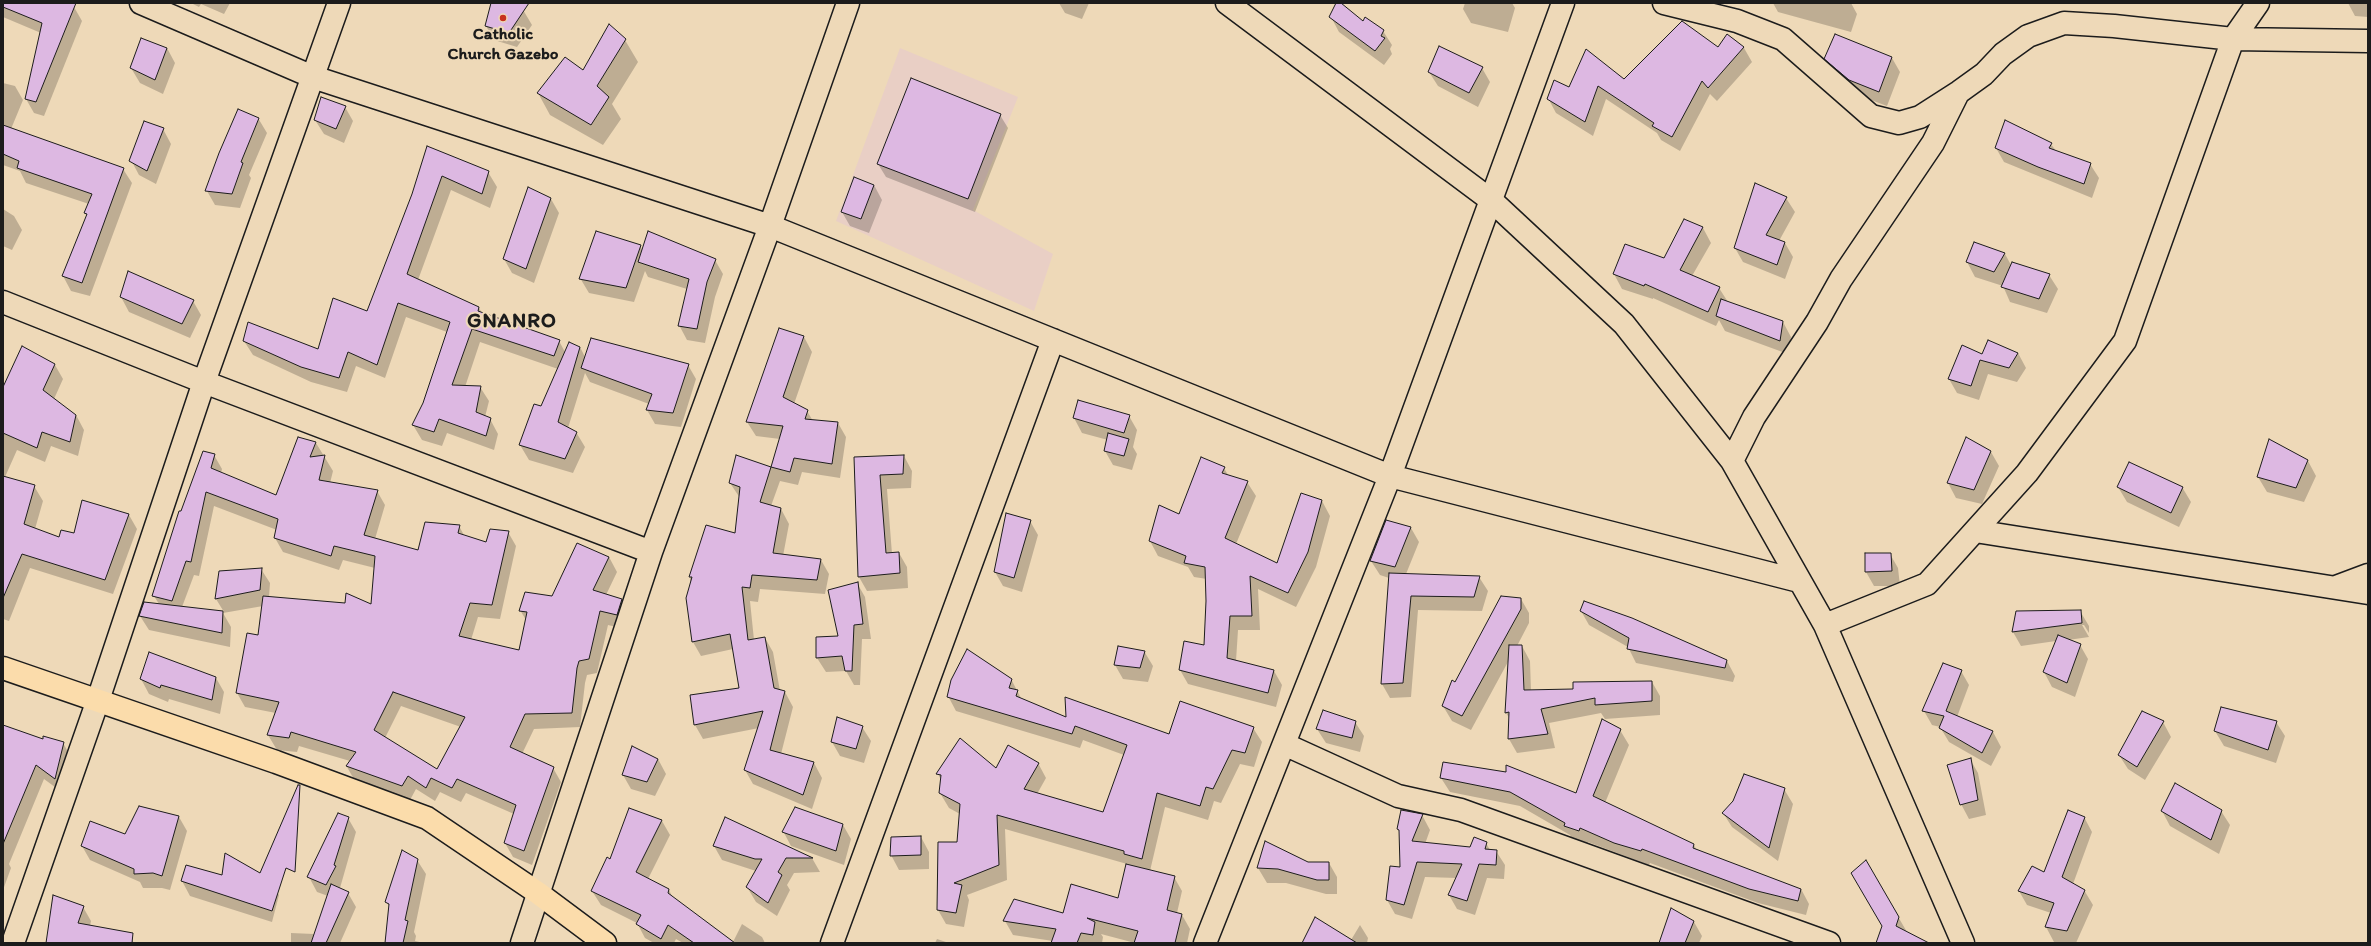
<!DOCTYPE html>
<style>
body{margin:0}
#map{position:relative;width:2371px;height:946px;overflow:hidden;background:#eed9b8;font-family:Itim,sans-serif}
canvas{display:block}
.frame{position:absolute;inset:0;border:4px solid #1c1c1c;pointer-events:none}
</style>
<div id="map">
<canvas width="2371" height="946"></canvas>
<div class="frame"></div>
</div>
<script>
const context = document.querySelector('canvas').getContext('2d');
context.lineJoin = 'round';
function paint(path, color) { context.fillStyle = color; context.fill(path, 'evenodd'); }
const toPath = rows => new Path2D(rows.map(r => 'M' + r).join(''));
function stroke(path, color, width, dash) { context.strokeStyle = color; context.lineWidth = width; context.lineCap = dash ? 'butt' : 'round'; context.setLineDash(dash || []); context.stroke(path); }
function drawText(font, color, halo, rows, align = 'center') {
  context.font = font + ' Itim,sans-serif'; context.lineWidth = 4; context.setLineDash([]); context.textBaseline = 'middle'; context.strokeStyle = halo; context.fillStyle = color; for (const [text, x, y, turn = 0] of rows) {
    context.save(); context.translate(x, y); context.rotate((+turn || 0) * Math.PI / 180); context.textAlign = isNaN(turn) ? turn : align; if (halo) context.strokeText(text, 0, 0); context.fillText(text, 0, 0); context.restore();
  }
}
paint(toPath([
 [900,48,1018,97,973,210,1053,254,1034,311,836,221]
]), '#e9cfc5');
paint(toPath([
 [3,3,66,3,74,7,82,21,44,116,34,113,26,99,41,33,3,17],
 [191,3,230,3,224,14,201,4,199,7],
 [492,3,519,3,532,25,517,47,494,40,486,26],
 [1059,3,1089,3,1082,19,1065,13],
 [1337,3,1363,22,1383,31,1392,45,1390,49,1392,54,1384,65,1339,32,1331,17],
 [1465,3,1512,3,1515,8,1508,32,1471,23,1463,9],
 [1773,3,1851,3,1857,14,1851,32,1778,12],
 [2348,3,2368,3,2368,17,2355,16],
 [1727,36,1744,48,1752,62,1717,101,1710,94,1680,151,1661,140,1657,133,1606,99,1593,136,1556,113,1548,98,1569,89,1625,80,1718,48],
 [1835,36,1892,58,1900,72,1887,106,1858,95,1834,73,1826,59],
 [625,40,638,62,612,104,621,119,603,145,550,115,538,93,584,71],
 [167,48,175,63,163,94,140,83,131,68],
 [1482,68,1490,82,1478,107,1438,86,1429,72],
 [3,83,15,86,23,100,11,129,123,169,132,183,90,296,71,291,63,276,87,217,85,213,89,204,26,183,20,171,3,165],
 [345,107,353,121,344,143,324,134,315,120],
 [1000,115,1008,128,975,212,886,177,878,164],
 [258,118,267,133,249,175,251,178,240,208,215,205,207,191],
 [163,129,171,144,156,184,139,175,131,160],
 [2051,144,2056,151,2090,164,2099,178,2092,198,2004,162,1996,148],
 [427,147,488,172,497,187,490,208,451,190,418,280,479,308,482,313,559,341,565,352,580,347,585,357,688,365,696,379,681,427,655,424,647,410,649,404,590,382,585,373,568,428,576,432,585,447,573,473,529,460,520,445,541,407,558,369,480,342,465,387,480,387,489,401,485,417,490,419,498,434,494,450,447,433,442,446,422,440,413,425,424,403,447,332,406,317,385,378,356,366,347,392,311,382,253,355,244,341,318,350,367,312,413,194],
 [874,185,882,200,869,233,850,226,842,212],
 [1786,198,1795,212,1779,241,1785,243,1793,257,1785,279,1743,262,1735,248],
 [551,199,559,213,534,283,512,273,504,259],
 [3,209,14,216,22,230,12,250,3,246],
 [1685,221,1703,228,1711,243,1692,276,1719,288,1728,302,1783,322,1791,337,1788,354,1725,331,1719,320,1716,326,1653,298,1653,299,1622,289,1614,274,1664,260],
 [1974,244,2005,254,2011,265,2049,275,2058,289,2047,313,2010,302,2003,286,1975,277,1967,262],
 [640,246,643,251,715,260,723,274,715,297,705,343,687,340,679,325,687,289,648,277,645,271,634,302,589,293,580,278],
 [121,297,193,301,201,315,190,338,129,312],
 [780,329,804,337,812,352,794,404,807,411,813,421,838,423,846,437,840,478,802,472,798,485,780,481,771,506,781,509,789,524,783,556,821,560,829,574,825,594,760,589,758,602,750,601,754,640,765,638,773,652,780,691,785,692,793,707,781,754,814,763,822,778,812,809,753,784,745,770,759,728,703,739,695,725,740,689,733,649,701,656,693,642,690,576,736,535,740,498,730,483,737,457,772,468,780,439,756,436,747,422],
 [1989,341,2018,353,2026,368,2017,382,1988,374,1979,400,1957,393,1949,379,1982,355],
 [55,365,63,379,54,399,76,415,84,430,78,456,51,446,45,462,17,450,5,477,34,486,43,501,35,529,59,538,129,515,137,529,113,594,30,568,9,621,3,619,3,389],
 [1129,416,1137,430,1133,447,1137,454,1132,470,1113,465,1105,451,1108,440,1082,433,1074,418],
 [1967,439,1991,452,1999,466,1982,504,1956,498,1948,483],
 [2270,440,2308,461,2316,476,2304,502,2267,492,2258,477],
 [316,443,333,471,330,483,377,491,385,505,375,539,419,552,459,526,465,537,486,543,508,532,516,546,500,619,478,617,471,640,519,651,526,620,520,610,553,597,609,557,617,572,606,595,622,600,630,614,625,629,608,625,597,673,587,675,585,683,580,727,534,729,522,754,553,768,561,782,532,865,513,857,505,843,514,814,466,793,461,802,440,792,435,801,416,789,410,800,355,781,347,767,350,761,299,746,297,752,277,750,268,735,276,713,245,707,237,693,259,636,263,606,223,613,231,627,230,647,149,630,140,616,159,604,154,596,182,513,214,455,222,469,221,473,277,496],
 [214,506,277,530,275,538,283,552,339,570,343,560,375,568,372,606,269,597,270,583,261,569,216,599,224,612,182,607,194,575,199,576],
 [401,706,461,727,437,770,385,738],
 [904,456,912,471,911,488,887,489,892,554,899,553,907,567,908,588,867,591,859,577,855,458],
 [1224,468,1228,475,1247,482,1256,496,1236,544,1278,565,1322,501,1330,516,1316,567,1296,607,1258,589,1260,630,1238,630,1236,661,1274,671,1282,685,1276,707,1188,684,1180,670,1205,646,1207,579,1194,577,1188,567,1158,556,1150,541,1179,516],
 [2118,487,2182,487,2191,502,2179,527,2127,502],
 [1030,521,1038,535,1022,592,1003,586,995,572],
 [1387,521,1411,528,1419,542,1406,574,1479,577,1488,591,1482,611,1418,610,1411,697,1390,698,1382,684,1389,578,1380,575,1371,561],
 [1890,554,1898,568,1900,586,1874,586,1866,572],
 [857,583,865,597,871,639,862,639,860,685,854,685,846,671,826,672,817,658,839,637],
 [1521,599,1529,613,1529,623,1517,646,1522,646,1530,661,1531,691,1574,690,1652,682,1660,696,1660,715,1605,719,1601,713,1549,723,1555,748,1517,753,1509,739,1510,719,1506,713,1509,660,1471,730,1452,721,1443,706,1455,683],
 [1581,611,1727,661,1735,676,1733,682,1636,663,1628,647,1589,625],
 [2080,611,2089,626,2089,633,2084,625,2082,625,2089,637,2068,640,2080,645,2088,659,2075,697,2052,687,2044,672,2056,641,2021,646,2013,632,2017,612],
 [1144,651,1153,666,1148,682,1123,679,1115,665],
 [1961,671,1969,685,1957,717,1993,732,2001,747,1991,766,1949,742,1940,727,1932,725,1924,711],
 [216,678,224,692,220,714,169,699,168,702,149,694,141,679],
 [1011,679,1022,700,1067,718,1170,736,1253,728,1262,742,1254,767,1240,764,1221,803,1214,801,1208,820,1165,807,1150,871,1174,877,1182,891,1177,913,1182,915,1190,929,1187,943,1135,943,1101,934,1103,937,1102,943,1052,943,1053,941,1013,935,1005,921,1063,914,1119,899,1127,864,1005,829,1007,880,967,895,969,900,964,927,946,924,938,910,958,844,960,814,949,808,940,793,941,780,938,774,996,770,1038,763,1046,778,1037,794,1103,813,1124,755,1083,740,1080,748,956,711,948,696],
 [1355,722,1364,736,1360,752,1326,743,1317,729],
 [2163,722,2171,737,2145,780,2128,769,2119,755],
 [2276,722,2285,736,2276,763,2224,746,2215,731],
 [3,726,43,740,63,743,71,757,63,793,44,779,9,864,11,868,3,890],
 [862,727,871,741,864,763,840,756,832,742],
 [1620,730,1629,745,1605,803,1694,845,1697,851,1801,889,1809,904,1806,915,1758,903,1650,863,1649,865,1588,842,1587,845,1573,840,1570,835,1520,806,1450,792,1441,778,1576,795],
 [658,759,666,774,655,796,631,789,623,775],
 [1970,759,1978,773,1986,815,1969,819,1961,804],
 [1784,789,1793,804,1778,861,1732,827,1723,813],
 [2162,811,2221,811,2230,825,2219,854,2170,826],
 [1422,815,1430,830,1425,844,1470,848,1486,843,1490,850,1496,851,1505,865,1504,879,1487,878,1475,915,1457,909,1449,895,1457,878,1425,877,1412,919,1395,914,1387,900,1401,868,1400,833,1398,829],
 [179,817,187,831,170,890,162,888,143,888,140,882,90,860,82,846,126,835],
 [2084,817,2092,832,2073,884,2084,890,2093,905,2076,943,2054,942,2046,927,2051,913,2027,905,2019,891,2044,874],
 [348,818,356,832,340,888,348,893,356,907,340,943,291,943,291,933,314,934,328,896,317,892,309,877],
 [725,819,812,858,820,872,794,873,787,885,790,890,777,916,756,902,747,887,756,871,722,860,714,846],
 [662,821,670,835,648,879,669,890,674,900,733,942,742,924,762,937,765,943,683,943,676,939,674,943,654,943,645,938,637,923,601,905,592,891,611,860],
 [843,825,851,839,844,865,791,846,783,831],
 [921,837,929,852,929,869,899,870,891,855],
 [1265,843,1308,863,1329,863,1337,877,1337,894,1326,894,1286,883,1267,883,1258,868],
 [417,860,426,874,414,932,416,936,415,941,424,943,386,943,390,907,386,902],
 [1866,862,1907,932,1927,943,1881,943,1883,926],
 [186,866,222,876,270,880,279,895,272,922,190,896,182,881],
 [83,907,91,921,90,926,128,934,134,943,49,943],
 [1694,922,1702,936,1699,943,1660,943],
 [1360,925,1368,938,1367,943,1307,943,1351,940],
 [937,939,949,943,935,943]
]), '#0003');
const building = toPath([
 [3,3,76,3,36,102,25,99,42,23,3,7,3,3],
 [491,3,529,3,509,33,485,26,491,3],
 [1336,3,1341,3,1363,21,1365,17,1384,30,1381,36,1385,38,1375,51,1329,17,1336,3],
 [1682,21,1718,47,1727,34,1744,47,1708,88,1702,81,1672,137,1652,126,1654,123,1598,86,1585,122,1547,99,1554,80,1569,87,1586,49,1624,79,1682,21],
 [609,24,626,39,597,86,609,97,591,125,537,93,565,57,583,70,609,24],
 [1835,34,1892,57,1879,92,1849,80,1824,59,1835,34],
 [141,38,167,48,155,80,130,68,141,38],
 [1439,46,1483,67,1469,93,1428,72,1439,46],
 [911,78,1001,114,968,199,877,164,911,78],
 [321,97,346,106,336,129,314,120,321,97],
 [238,109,259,118,241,162,243,163,232,194,205,191,219,153,238,109],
 [2005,120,2052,143,2049,148,2091,163,2084,184,2038,167,1995,148,2005,120],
 [144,121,164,128,147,171,129,161,144,121],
 [3,125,124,168,82,283,62,276,87,214,84,213,92,194,17,168,19,161,3,154,3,125],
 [427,146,489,171,482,194,442,176,407,274,479,307,478,311,560,340,554,356,472,329,452,385,481,386,476,412,491,418,486,436,439,419,434,432,412,425,423,403,450,322,398,303,377,365,348,352,339,378,301,367,243,341,248,322,318,349,333,298,367,311,412,194,427,146],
 [854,177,874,185,861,219,841,212,854,177],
 [1755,183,1787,197,1766,235,1785,242,1777,265,1734,248,1755,183],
 [528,187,551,198,526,269,503,259,528,187],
 [1684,219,1703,227,1680,270,1720,287,1708,312,1645,284,1644,286,1613,274,1625,244,1664,258,1684,219],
 [596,231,641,245,626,288,579,279,596,231],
 [648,231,716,259,707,282,697,329,678,326,689,279,638,262,648,231],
 [1974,242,2005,253,1994,272,1966,262,1974,242],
 [2012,262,2050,274,2039,299,2001,287,2012,262],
 [128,271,194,300,182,324,120,297,128,271],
 [1721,299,1783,321,1780,341,1716,316,1721,299],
 [779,328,804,336,783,397,808,410,805,419,838,422,832,464,794,458,790,472,771,467,783,426,746,422,779,328],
 [591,338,689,364,673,413,646,410,652,394,581,368,591,338],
 [1988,340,2018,353,2009,368,1980,360,1971,386,1948,379,1962,345,1982,354,1988,340],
 [569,342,580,347,558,422,577,432,565,459,519,445,534,404,541,406,569,342],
 [22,346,55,364,43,390,76,415,70,442,42,432,37,448,3,433,3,387,22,346],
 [1078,400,1130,415,1124,433,1073,418,1078,400],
 [1108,433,1129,439,1124,456,1104,451,1108,433],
 [298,437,316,442,310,457,325,455,319,480,378,490,364,535,418,550,425,522,460,525,458,533,486,542,490,529,509,531,492,605,470,603,459,636,519,650,527,612,519,611,525,592,552,596,577,543,609,557,593,590,622,599,617,615,600,611,589,659,579,661,577,668,572,713,525,714,510,747,554,767,524,851,504,843,516,805,457,779,452,788,431,778,426,788,408,776,402,786,346,766,356,752,291,732,289,738,267,735,279,702,236,693,247,633,258,635,263,596,345,603,346,593,371,604,375,556,334,546,331,556,274,538,278,519,206,492,191,562,186,561,172,601,152,596,179,511,181,511,203,451,215,454,211,468,276,495,298,437],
 [393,692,465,717,437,769,374,730,393,692],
 [1966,437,1991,451,1974,490,1947,483,1966,437],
 [2269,439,2308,460,2296,488,2257,477,2269,439],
 [736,455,771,467,760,502,781,508,773,553,821,559,817,580,752,575,750,588,742,587,748,640,765,637,774,688,785,691,770,750,814,762,803,795,744,770,763,711,694,725,690,695,739,688,730,634,692,642,686,598,692,577,689,577,706,525,735,533,740,487,729,483,736,455],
 [904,455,903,474,880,475,886,553,899,552,900,573,858,577,854,457,904,455],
 [1201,457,1225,467,1222,473,1248,481,1225,538,1277,563,1301,493,1322,500,1308,552,1288,593,1250,576,1252,616,1230,616,1227,658,1274,670,1268,693,1179,670,1184,641,1204,645,1206,601,1205,567,1184,563,1186,556,1149,541,1159,505,1179,514,1201,457],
 [2129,462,2183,487,2171,513,2117,487,2129,462],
 [3,476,35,485,24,524,59,537,61,530,74,533,82,500,129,514,105,580,22,554,3,598,3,476],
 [1006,513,1031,520,1014,578,994,572,1006,513],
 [1386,520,1411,527,1395,567,1370,561,1386,520],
 [1865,553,1891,553,1892,571,1865,572,1865,553],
 [262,568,260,590,215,599,219,571,262,568],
 [1389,573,1480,576,1474,597,1411,596,1403,683,1381,684,1389,573],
 [858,582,863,624,854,625,852,671,845,671,842,656,816,658,816,637,838,636,828,590,858,582],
 [1501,596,1521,598,1521,609,1462,716,1442,706,1452,680,1455,682,1501,596],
 [1584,601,1632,618,1727,660,1725,668,1627,649,1629,638,1580,611,1584,601],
 [144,602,223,611,222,633,139,616,144,602],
 [2081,610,2082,623,2012,632,2016,611,2081,610],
 [2058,635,2081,644,2067,683,2043,672,2058,635],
 [1509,645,1522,645,1524,690,1573,689,1573,682,1652,681,1652,701,1595,705,1595,698,1541,709,1548,734,1508,739,1509,712,1505,713,1509,645],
 [1118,646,1145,651,1140,668,1114,665,1118,646],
 [967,649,1012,679,1009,688,1018,690,1016,696,1066,717,1065,697,1169,734,1180,701,1254,727,1245,753,1232,750,1213,789,1206,787,1200,806,1157,793,1142,859,1124,854,1124,851,997,815,999,865,954,883,962,885,956,913,937,910,938,842,957,842,960,804,939,793,941,775,936,774,960,738,996,768,1008,745,1039,763,1024,789,1103,812,1127,745,1075,726,1072,734,947,697,951,680,967,649],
 [149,652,216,677,212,700,161,685,160,688,140,679,149,652],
 [1943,663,1962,670,1946,711,1993,731,1982,753,1939,728,1944,716,1922,711,1943,663],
 [2221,707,2277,721,2268,750,2214,731,2221,707],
 [1323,710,1356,721,1352,738,1316,729,1323,710],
 [2142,711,2164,721,2137,767,2118,755,2142,711],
 [837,717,863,726,856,749,831,742,837,717],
 [1602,719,1621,729,1593,796,1694,844,1693,848,1801,889,1798,901,1749,889,1642,849,1641,851,1614,843,1580,828,1579,831,1564,826,1565,823,1510,792,1440,778,1443,762,1506,772,1506,765,1576,793,1602,719],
 [3,725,43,739,43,736,64,742,55,779,36,765,3,844,3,725],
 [632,746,658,759,647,782,622,775,632,746],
 [1971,758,1978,800,1960,805,1947,765,1971,758],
 [1744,774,1785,788,1769,848,1722,813,1733,801,1744,774],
 [2175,783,2222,810,2211,840,2161,811,2175,783],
 [298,785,300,785,295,872,286,868,272,911,181,881,186,865,222,875,225,853,260,873,298,785],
 [139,806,179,816,162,876,153,873,134,874,134,869,81,846,90,821,125,834,139,806],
 [795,807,843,824,836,851,782,832,795,807],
 [629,808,662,820,636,872,669,889,668,893,735,943,694,943,668,925,661,939,636,924,641,915,591,891,607,857,610,859,629,808],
 [1401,810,1423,814,1412,841,1470,847,1474,837,1487,842,1485,849,1497,850,1496,865,1479,864,1467,901,1448,895,1462,864,1417,862,1404,905,1386,900,1390,866,1400,867,1399,830,1397,829,1401,810],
 [2068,810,2085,817,2062,877,2085,890,2067,931,2045,927,2054,903,2018,891,2032,866,2044,872,2068,810],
 [338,813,349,817,334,865,336,866,326,885,307,877,338,813],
 [725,817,813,858,786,858,778,872,782,875,768,903,746,887,762,859,755,859,713,846,725,817],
 [921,836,921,855,890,856,891,837,921,836],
 [1265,841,1308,862,1329,862,1329,880,1317,880,1278,869,1257,868,1265,841],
 [402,850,418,859,405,920,408,921,403,943,385,943,389,904,385,902,402,850],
 [1866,860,1899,917,1896,926,1929,943,1876,943,1882,926,1851,873,1866,860],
 [1126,864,1175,876,1167,910,1182,914,1175,943,1134,943,1138,931,1087,918,1095,922,1093,935,1081,933,1077,943,1051,943,1056,929,1003,921,1014,899,1063,913,1071,884,1118,898,1126,864],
 [331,884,349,892,326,943,311,943,331,884],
 [53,895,84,906,78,923,133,933,132,943,46,943,53,895],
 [1671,908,1694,921,1685,943,1659,943,1671,908],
 [1315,917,1357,943,1302,943,1315,917]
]);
paint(building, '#ddb8e2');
stroke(building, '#1c1c1c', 1);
const minor = toPath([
 [141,3,313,77,770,226,1390,476,1799,581],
 [1227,3,1492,201,1624,324,1732,461,1825,625,1963,943],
 [1664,3,1737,21,1783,39,1871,116,1899,123,1920,117,1959,92,1984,74,2003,54,2028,36,2064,23,2114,26,2233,39,2368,41],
 [3,302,204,382,651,552],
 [1732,461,1754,417,1817,322,1841,279,1933,143,1958,93],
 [1975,531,2368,593],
 [2336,587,2368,575],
 [1825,625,1927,584,2027,473,2125,341,2233,39,2258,3],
 [1284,744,1398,796,1461,810,1829,943],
 [13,943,98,700,204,382,339,3],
 [522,943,651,552,770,226,848,3],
 [832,943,1053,340],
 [1205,943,1390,476,1563,3]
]);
const major = toPath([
 [3,668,276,762,427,818,538,893,605,943]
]);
stroke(minor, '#1c1c1c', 25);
stroke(major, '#1c1c1c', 25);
stroke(minor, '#eed9b8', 22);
stroke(major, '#fbdcab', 22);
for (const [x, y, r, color] of [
 [503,18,4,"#c8321e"]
]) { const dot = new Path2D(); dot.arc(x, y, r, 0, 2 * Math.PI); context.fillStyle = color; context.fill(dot); stroke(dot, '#eed9b8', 1.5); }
drawText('bold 17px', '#1c1c1c', '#eed9b8', [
 ["Catholic",503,35],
 ["Church Gazebo",503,55]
]);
context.letterSpacing = '1px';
drawText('bold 21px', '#1c1c1c', '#eed9b8', [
 ["GNANRO",512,322]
]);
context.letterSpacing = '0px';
</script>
